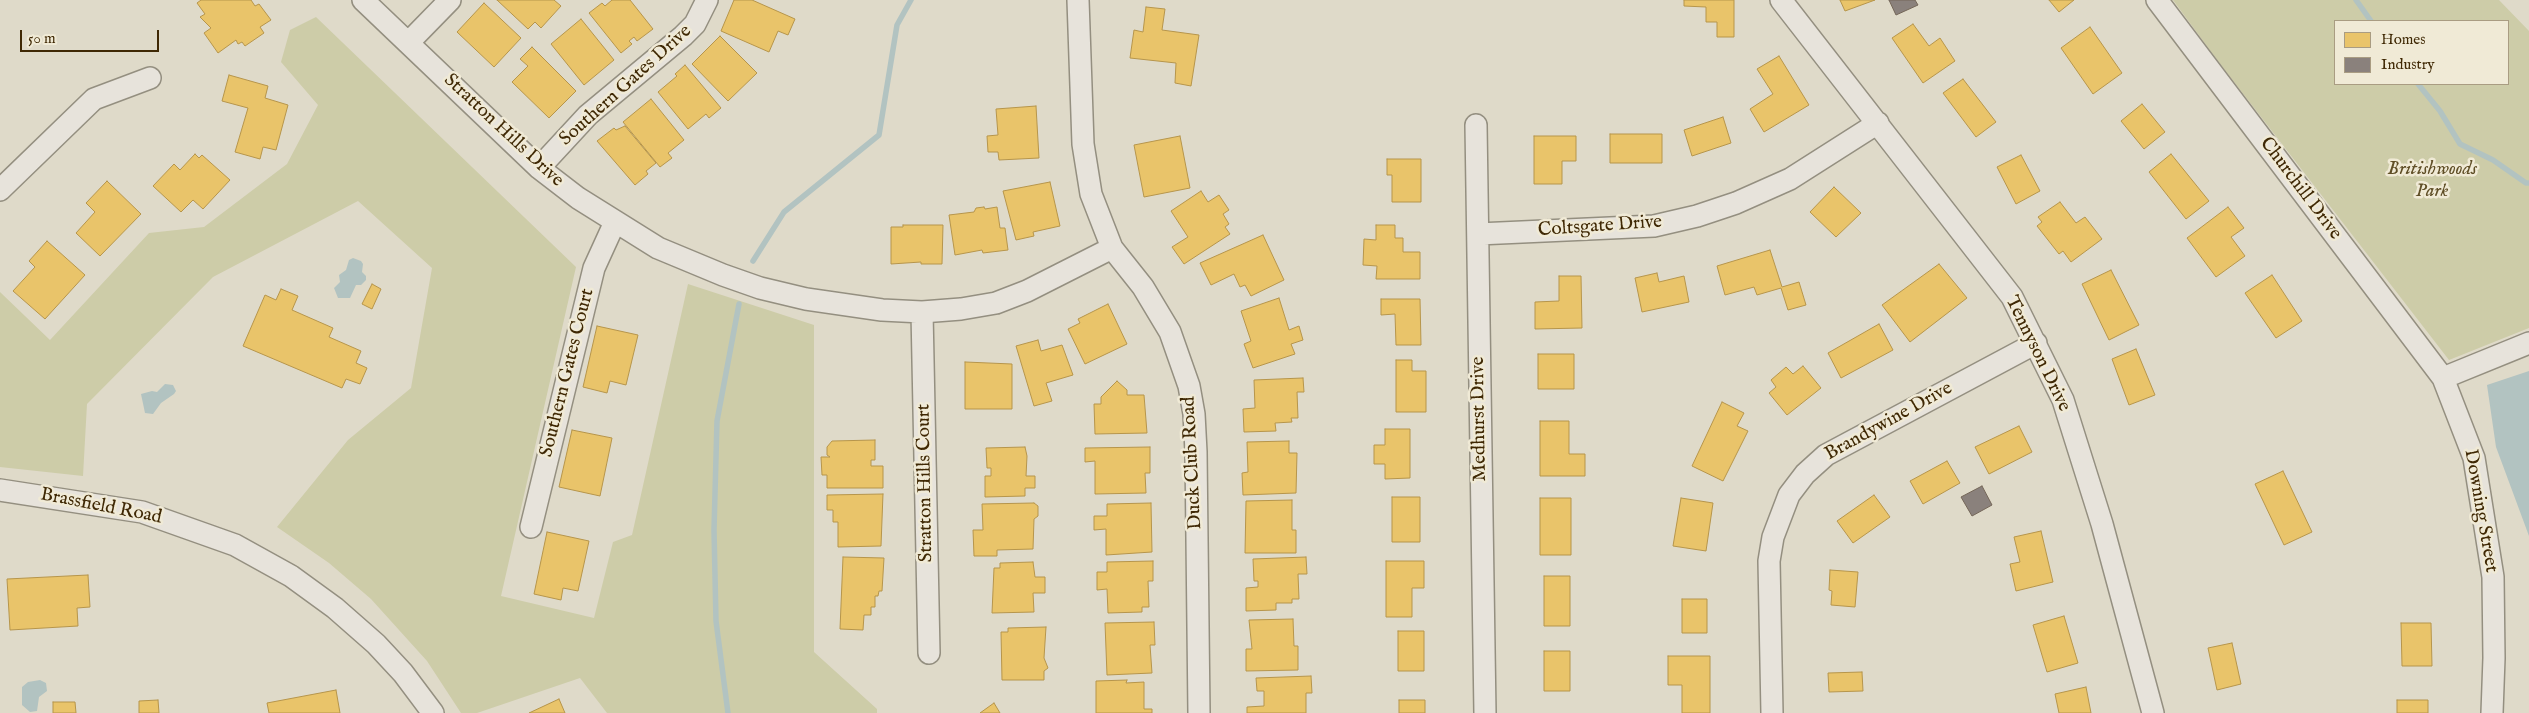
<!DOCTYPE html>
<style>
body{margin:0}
#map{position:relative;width:2529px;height:713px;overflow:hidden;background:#dfdac9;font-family:"IM FELL English",serif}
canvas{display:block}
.legend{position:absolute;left:2334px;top:20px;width:175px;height:65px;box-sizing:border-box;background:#f0ead6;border:1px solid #a99c82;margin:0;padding:6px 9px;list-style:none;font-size:15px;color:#3f2804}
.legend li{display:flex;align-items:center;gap:10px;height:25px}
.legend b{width:25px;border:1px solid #a99c82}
.scale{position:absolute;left:20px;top:30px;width:139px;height:22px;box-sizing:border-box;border:2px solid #3f2804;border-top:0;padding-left:6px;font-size:15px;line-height:18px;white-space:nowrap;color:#3f2804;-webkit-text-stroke:4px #f0ead6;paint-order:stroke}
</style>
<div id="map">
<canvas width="2529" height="713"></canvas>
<ul class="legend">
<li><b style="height:14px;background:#e9c46a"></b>Homes</li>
<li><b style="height:14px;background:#8a817c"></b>Industry</li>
</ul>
<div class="scale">50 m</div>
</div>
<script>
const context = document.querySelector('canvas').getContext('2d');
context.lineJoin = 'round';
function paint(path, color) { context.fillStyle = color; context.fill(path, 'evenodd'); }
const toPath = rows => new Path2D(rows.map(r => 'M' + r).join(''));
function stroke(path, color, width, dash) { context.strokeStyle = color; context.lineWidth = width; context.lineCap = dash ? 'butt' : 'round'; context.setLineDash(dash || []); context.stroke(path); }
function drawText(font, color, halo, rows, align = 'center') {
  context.font = font + ' "IM FELL English",serif'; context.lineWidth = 5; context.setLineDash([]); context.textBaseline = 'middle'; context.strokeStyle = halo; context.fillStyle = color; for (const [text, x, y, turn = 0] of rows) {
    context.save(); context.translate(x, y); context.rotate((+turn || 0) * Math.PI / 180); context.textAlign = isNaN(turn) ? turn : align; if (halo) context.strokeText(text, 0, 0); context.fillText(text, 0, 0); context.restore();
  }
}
paint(toPath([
 [2173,0,2499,0,2529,31,2529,328,2449,360,2217,60],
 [2335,21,2508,21,2508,84,2335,84],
 [316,17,576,267,501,596,594,618,613,542,632,535,688,284,814,325,814,652,877,709,877,713,607,713,580,678,477,713,461,713,427,661,371,599,329,563,277,527,348,440,411,388,432,268,358,201,213,277,87,404,83,476,0,467,0,292,50,340,149,233,204,227,287,164,318,105,281,62,290,30]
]), '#cdcca8');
paint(toPath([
 [353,258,361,261,363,264,362,272,366,276,366,280,361,285,356,285,350,298,338,298,334,288,340,282,339,275,346,270,349,260],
 [2529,371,2529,536,2496,447,2487,385],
 [165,384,173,385,176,391,174,394,161,403,153,414,145,413,141,394,152,391,157,392],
 [40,680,46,683,47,691,39,697,37,711,30,712,22,705,22,687,28,682]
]), '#b2c3c1');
const homes = toPath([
 [201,0,251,0,255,6,259,4,271,20,260,27,264,33,245,46,242,42,238,44,236,40,218,53,204,33,211,28,200,17,205,14,197,3,201,0],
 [497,0,554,0,561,6,541,28,535,22,528,29,497,0],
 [612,0,630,0,653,29,637,41,634,37,629,41,632,44,621,53,589,13,602,3,605,6,612,0],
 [734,0,752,0,795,19,788,35,778,31,769,52,721,31,734,0],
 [1684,0,1734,0,1734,37,1717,37,1717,22,1706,22,1706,7,1684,6,1684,0],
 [1840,0,1875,0,1845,11,1840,0],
 [2049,0,2074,0,2059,12,2049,0],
 [484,3,521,38,494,67,457,32,484,3],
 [1146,7,1165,9,1162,30,1199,35,1191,86,1175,83,1176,63,1130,58,1134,30,1143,32,1146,7],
 [581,19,614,60,584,85,551,44,581,19],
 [1913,24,1929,46,1940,38,1955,61,1923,83,1892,38,1913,24],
 [2090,27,2122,73,2093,94,2061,48,2090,27],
 [720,36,757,73,728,101,692,64,720,36],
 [532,47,576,91,549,118,512,82,528,66,520,59,532,47],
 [1779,56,1809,105,1764,132,1750,109,1773,94,1757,69,1779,56],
 [685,65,721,108,709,118,706,114,688,129,658,92,677,76,675,74,685,65],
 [229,75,268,86,265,98,288,105,276,150,263,147,260,159,235,152,248,108,222,101,229,75],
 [1963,79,1996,122,1976,137,1943,93,1963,79],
 [651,99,684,140,668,153,672,158,660,167,623,122,651,99],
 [2142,104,2165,132,2144,149,2121,121,2142,104],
 [1036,106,1039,158,999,160,998,152,988,152,987,136,998,135,996,109,1036,106],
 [1723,117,1731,143,1692,156,1684,130,1723,117],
 [625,126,656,163,646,171,648,174,635,185,597,141,614,128,616,130,625,126],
 [1610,134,1662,134,1662,163,1610,163,1610,134],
 [1180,136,1190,188,1144,197,1134,145,1180,136],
 [1534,136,1576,136,1576,161,1562,161,1562,184,1534,184,1534,136],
 [195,154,199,158,202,155,230,180,203,209,193,200,181,212,153,186,174,164,180,170,195,154],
 [2171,154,2209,201,2186,219,2149,172,2171,154],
 [2021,155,2040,191,2016,204,1997,167,2021,155],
 [1387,159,1421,159,1421,202,1392,202,1392,175,1387,175,1387,159],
 [107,181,141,214,100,256,76,233,95,212,86,203,107,181],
 [1050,182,1060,226,1033,232,1034,236,1016,240,1003,191,1050,182],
 [1834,187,1861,213,1836,237,1810,212,1834,187],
 [1201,191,1208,202,1219,195,1229,210,1223,214,1229,224,1225,227,1230,234,1184,264,1172,247,1188,237,1171,211,1201,191],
 [2060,202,2076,223,2085,217,2102,239,2071,262,2063,251,2059,254,2037,226,2042,222,2038,217,2060,202],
 [984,207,985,209,997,207,1000,228,1005,228,1008,250,983,253,982,250,955,255,949,215,974,212,976,208,984,207],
 [2228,207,2244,228,2231,237,2245,256,2216,277,2187,238,2228,207],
 [903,225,943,225,942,264,921,264,921,262,891,264,891,227,903,227,903,225],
 [1376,225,1395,225,1395,238,1403,238,1403,252,1420,252,1420,279,1376,279,1377,266,1363,265,1364,239,1376,240,1376,225],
 [1263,235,1284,280,1251,296,1245,285,1240,287,1234,274,1211,285,1200,263,1263,235],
 [47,241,85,275,45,319,13,291,35,267,29,261,47,241],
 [1770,250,1782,287,1799,282,1806,305,1788,310,1781,288,1757,295,1754,287,1725,295,1717,266,1770,250],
 [1939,264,1967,298,1910,342,1882,305,1939,264],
 [2111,270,2139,325,2109,340,2082,284,2111,270],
 [1657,273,1659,282,1684,276,1689,302,1642,312,1635,278,1657,273],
 [2272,275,2302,321,2276,338,2245,293,2272,275],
 [1559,276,1581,276,1582,328,1535,329,1535,302,1559,301,1559,276],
 [372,284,381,289,372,309,362,304,372,284],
 [281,289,298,296,292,310,333,328,329,337,361,351,356,363,367,368,360,384,346,379,342,388,243,346,265,295,276,300,281,289],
 [1279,298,1289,330,1299,326,1303,340,1291,344,1295,354,1253,368,1244,344,1251,341,1241,311,1279,298],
 [1381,299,1420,299,1421,345,1396,345,1395,314,1381,315,1381,299],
 [1108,304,1127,344,1085,364,1068,329,1080,323,1078,319,1108,304],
 [1879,324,1893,350,1841,378,1828,353,1879,324],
 [597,326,638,335,626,385,610,381,607,393,583,387,597,326],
 [1038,340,1041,351,1062,345,1073,375,1046,383,1052,401,1034,406,1016,346,1038,340],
 [2136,349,2155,395,2129,405,2112,359,2136,349],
 [1538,354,1574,354,1574,389,1538,389,1538,354],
 [1396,360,1412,360,1412,371,1426,371,1426,412,1396,412,1396,360],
 [965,362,1012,364,1012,409,965,409,965,362],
 [1803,366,1821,388,1787,415,1769,393,1776,387,1771,380,1786,367,1793,374,1803,366],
 [1303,378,1304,392,1297,392,1298,418,1291,418,1292,422,1275,423,1276,431,1244,432,1243,409,1255,408,1254,380,1303,378],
 [1117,381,1127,390,1127,395,1144,395,1147,433,1095,434,1094,404,1101,404,1101,397,1117,381],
 [1722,402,1744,413,1737,426,1748,431,1723,481,1692,466,1722,402],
 [1540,421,1569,421,1569,454,1585,454,1585,476,1540,476,1540,421],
 [2019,426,2032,452,1989,474,1975,447,2019,426],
 [1385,429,1410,429,1410,478,1385,479,1385,464,1374,464,1374,445,1385,445,1385,429],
 [572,430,612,438,600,496,559,487,572,430],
 [875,440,875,460,871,460,871,466,883,466,883,488,827,488,827,475,822,475,821,457,830,457,827,455,827,447,832,441,875,440],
 [1289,441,1289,453,1297,453,1296,493,1243,495,1242,473,1248,472,1247,442,1289,441],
 [1025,447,1027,456,1026,476,1035,476,1035,488,1025,488,1025,496,985,497,985,476,991,476,991,468,987,468,986,448,1025,447],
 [1150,447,1150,473,1145,473,1146,493,1095,494,1095,461,1085,462,1085,448,1150,447],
 [1947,461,1960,483,1923,504,1910,481,1947,461],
 [2283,471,2312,532,2284,545,2255,484,2283,471],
 [883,494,881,546,838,547,838,522,833,522,833,510,827,510,827,495,883,494],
 [1874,495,1890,517,1853,543,1837,521,1874,495],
 [1392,497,1420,497,1420,542,1392,542,1392,497],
 [1540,498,1571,498,1571,555,1540,555,1540,498],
 [1681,498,1713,503,1706,551,1673,546,1681,498],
 [1292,500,1292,530,1296,530,1296,553,1245,553,1246,501,1292,500],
 [1034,503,1038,506,1038,516,1034,519,1033,549,997,550,997,556,974,556,973,530,983,530,982,504,1034,503],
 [1151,503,1152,552,1106,555,1106,529,1094,530,1094,516,1107,516,1107,504,1151,503],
 [2041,531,2053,582,2016,591,2010,564,2020,562,2014,537,2041,531],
 [547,532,589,541,578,591,563,588,561,600,534,594,547,532],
 [843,557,884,558,882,591,879,591,878,596,875,596,875,607,871,607,871,615,864,615,863,630,840,629,843,557],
 [1306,557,1307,574,1298,574,1299,599,1292,599,1292,603,1276,603,1276,610,1246,611,1246,588,1258,587,1258,581,1254,581,1253,559,1306,557],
 [1153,561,1153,581,1148,581,1149,607,1142,607,1142,612,1108,613,1107,589,1097,590,1097,572,1107,572,1107,562,1153,561],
 [1386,561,1424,561,1424,588,1412,588,1412,617,1386,617,1386,561],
 [1033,562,1035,577,1045,577,1045,593,1033,593,1034,612,992,613,994,568,1000,568,1000,563,1033,562],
 [1830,570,1858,572,1855,607,1831,605,1832,591,1829,590,1830,570],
 [88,575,90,607,77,608,78,626,10,630,7,579,88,575],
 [1544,576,1570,576,1570,626,1544,626,1544,576],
 [1682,599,1707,599,1707,633,1682,633,1682,599],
 [2064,616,2078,663,2047,672,2033,625,2064,616],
 [1293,619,1294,646,1298,646,1298,670,1246,671,1246,649,1252,649,1249,620,1293,619],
 [1154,622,1155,645,1150,645,1152,673,1107,675,1105,623,1154,622],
 [2401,623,2431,623,2432,666,2402,666,2401,623],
 [1046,627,1044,658,1048,668,1044,671,1044,680,1002,680,1001,632,1008,632,1008,628,1046,627],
 [1398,631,1424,631,1424,671,1398,671,1398,631],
 [2232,643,2241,684,2217,690,2208,648,2232,643],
 [1544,651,1570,651,1570,691,1544,691,1544,651],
 [1668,656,1710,656,1710,713,1682,713,1682,685,1668,685,1668,656],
 [1862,672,1863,691,1829,692,1828,673,1862,672],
 [1311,676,1312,693,1306,693,1306,713,1247,713,1247,707,1264,706,1264,691,1257,691,1256,678,1311,676],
 [1127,680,1126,683,1144,682,1144,709,1152,709,1152,713,1096,713,1096,681,1127,680],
 [2086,687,2091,713,2059,713,2055,694,2086,687],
 [336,690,340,713,269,713,267,703,336,690],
 [559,699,565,713,529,713,559,699],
 [158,700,159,713,139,713,139,701,158,700],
 [1399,700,1425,700,1425,713,1399,713,1399,700],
 [2397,700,2428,700,2428,713,2397,713,2397,700],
 [53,702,75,702,76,713,53,713,53,702],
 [994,703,1000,713,980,713,994,703]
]);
paint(homes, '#e9c46a');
stroke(homes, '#b6954b', 1);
const industry = toPath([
 [1889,0,1915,0,1918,5,1896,15,1889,0],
 [1982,486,1992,505,1972,516,1961,497,1982,486]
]);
paint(industry, '#8a817c');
stroke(industry, '#746658', 1);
stroke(toPath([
 [2356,0,2371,21],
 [2418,84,2440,111,2460,144,2493,160,2526,183,2529,183],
 [753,261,784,212,879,135,897,25,911,0],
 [728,713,716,621,714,530,717,421,739,304]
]), '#b2c3c1', 5.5);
const minor = toPath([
 [363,0,539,168,578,198,658,248,723,275,760,288,806,299,882,310,922,312,961,309,996,303,1027,291,1112,248],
 [1078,0,1083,144,1091,194,1112,248,1143,287,1170,332,1189,386,1194,414,1196,452,1199,713],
 [1781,0,2012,297,2063,400,2102,524,2153,713],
 [2157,0,2443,378,2474,458,2493,577,2494,658,2492,713],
 [409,42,450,0],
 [1476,125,1485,713],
 [539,168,588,115,683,36,695,24,707,0],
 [0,190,94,99,150,78],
 [1478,234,1654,226,1697,216,1736,203,1790,179,1878,123],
 [922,312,929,653],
 [2443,378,2529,343],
 [0,490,142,512,235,545,291,576,335,608,376,644,403,673,433,713],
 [531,527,594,268,615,222],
 [1772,713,1769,561,1773,537,1789,495,1805,474,1826,455,2036,343]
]);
stroke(minor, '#948f80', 24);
stroke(minor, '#e7e3db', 21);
drawText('19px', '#3f2804', '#f0ead6', [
 ["Southern Gates Drive",626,86,-42],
 ["Stratton Hills Drive",503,131,43],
 ["Churchill Drive",2300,189,53],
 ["Coltsgate Drive",1600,227,-4],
 ["Tennyson Drive",2037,354,64],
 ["Southern Gates Court",568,373,-76],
 ["Medhurst Drive",1480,419,-91],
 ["Brandywine Drive",1889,422,-29],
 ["Duck Club Road",1193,463,-93],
 ["Stratton Hills Court",926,483,-91],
 ["Brassfield Road",101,507,11],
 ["Downing Street",2480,511,80]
]);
drawText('italic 19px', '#5f4e26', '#f0ead6', [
 ["Britishwoods",2432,170],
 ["Park",2432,192]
]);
</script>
